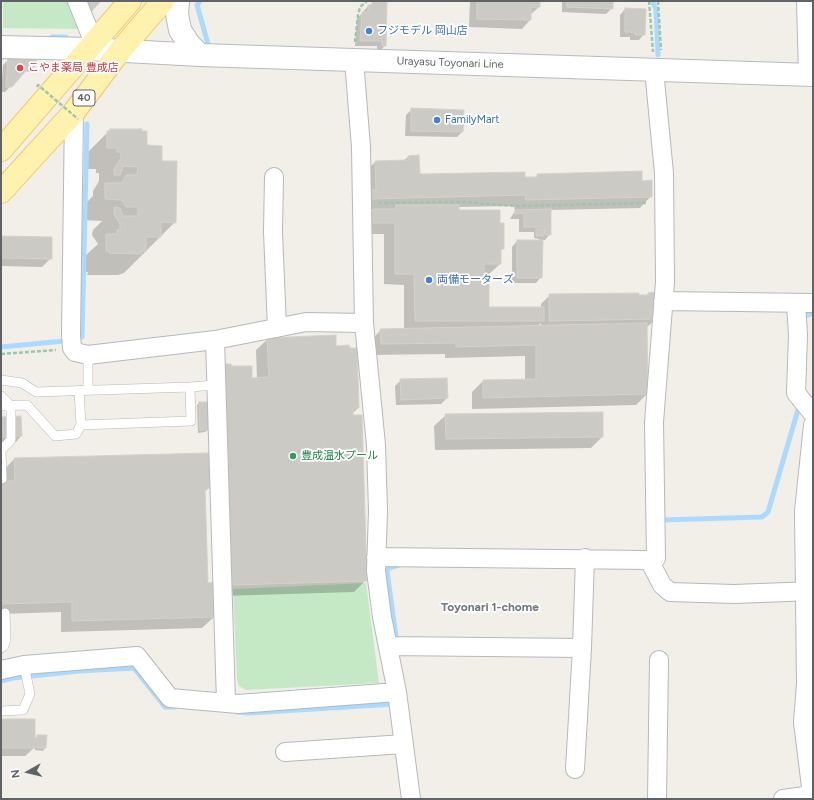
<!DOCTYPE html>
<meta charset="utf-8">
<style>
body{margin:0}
#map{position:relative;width:814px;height:800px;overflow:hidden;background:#f1efe8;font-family:Figtree,sans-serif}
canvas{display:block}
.frame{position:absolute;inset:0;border:2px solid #5f6368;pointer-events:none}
.north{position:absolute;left:8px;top:752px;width:40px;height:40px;-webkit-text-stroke:3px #fff;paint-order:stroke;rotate:262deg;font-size:11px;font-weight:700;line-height:16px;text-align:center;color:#5f6368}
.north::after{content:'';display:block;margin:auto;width:14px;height:18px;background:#5f6368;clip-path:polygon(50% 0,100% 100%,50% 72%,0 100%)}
</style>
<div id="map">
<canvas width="814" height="800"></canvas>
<div class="frame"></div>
<div class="north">N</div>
</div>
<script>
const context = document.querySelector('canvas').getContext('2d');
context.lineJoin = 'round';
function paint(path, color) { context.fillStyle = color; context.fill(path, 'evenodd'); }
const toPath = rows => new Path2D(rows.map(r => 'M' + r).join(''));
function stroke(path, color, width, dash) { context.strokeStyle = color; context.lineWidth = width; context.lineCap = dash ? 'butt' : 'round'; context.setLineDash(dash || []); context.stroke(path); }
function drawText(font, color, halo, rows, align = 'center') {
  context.font = font + ' Figtree,"Noto Sans JP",sans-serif'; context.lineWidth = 3.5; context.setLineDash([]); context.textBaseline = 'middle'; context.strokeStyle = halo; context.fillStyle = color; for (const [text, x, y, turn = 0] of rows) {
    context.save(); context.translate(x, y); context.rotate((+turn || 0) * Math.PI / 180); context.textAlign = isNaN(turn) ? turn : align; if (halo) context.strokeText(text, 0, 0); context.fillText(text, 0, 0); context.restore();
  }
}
paint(toPath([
 [3,1,71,1,80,23,79,29,3,28],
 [366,583,379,683,246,690,239,686,237,680,233,589]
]), '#c5e8c5');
paint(toPath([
 [386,1,385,46,379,51,377,51,377,46,355,46,357,19,368,6,373,3],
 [470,1,539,1,539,7,530,15,530,20,522,29,469,27],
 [562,1,612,1,612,8,606,14,562,12],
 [625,9,644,34,639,40,630,40,630,37,620,37,620,15],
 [9,59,35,66,30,72,25,71,5,92,1,92,3,65],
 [412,109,462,132,457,137,405,136,406,115],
 [110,130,146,146,161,162,175,222,124,273,118,275,87,275,88,272,85,272,85,256,98,244,92,235,93,230,102,221,84,220,84,205,93,196,93,191,99,181,99,173,96,173,96,169,86,169,86,154],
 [408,157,419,175,524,178,535,178,538,175,641,182,651,196,640,208,550,210,550,234,545,240,542,240,541,277,536,283,512,283,512,247,517,241,539,241,539,239,534,238,534,232,519,232,519,219,510,219,515,211,514,206,458,207,458,211,499,224,503,248,500,252,500,264,488,275,483,275,488,308,541,308,541,304,550,295,645,296,648,294,655,293,656,319,646,328,647,394,636,405,472,409,472,392,483,381,525,380,525,356,445,358,445,354,370,355,369,342,381,330,404,330,404,285,384,284,384,234,362,234,362,222,374,210,360,210,364,173,375,162,403,161],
 [541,323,541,327,537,327],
 [1,237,51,258,42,267,1,266],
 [268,339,335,347,358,408,352,414,366,580,354,592,221,596,214,376,226,365,251,379,257,379,256,350],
 [446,379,447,398,441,404,396,405,395,386,401,380],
 [199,403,208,430,205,432,198,433,197,405],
 [446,415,602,437,591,448,435,450,434,426],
 [1,418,21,436,16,442,1,442],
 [14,459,209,488,204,492,207,584,214,617,202,628,61,632,61,612,1,614,1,482,3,471],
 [1,720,34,740,37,736,46,736,45,748,43,751,35,750,35,747,25,756,1,756]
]), '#0003');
stroke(toPath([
 [200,1,197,5,208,44],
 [652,1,656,9,658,55],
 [52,37,66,37],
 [803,320,803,317,813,313],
 [1,347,64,341,82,337,87,124],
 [662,520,762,517,768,512,800,403],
 [397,644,387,571,389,568,399,565],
 [1,681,13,678,79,671,134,668,165,707,175,707],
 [237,712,249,713,395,704]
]), '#aadaff', 5);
const building = toPath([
 [83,1,101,1,90,13,83,1],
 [387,1,386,46,382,46,382,41,360,41,362,12,368,12,368,5,372,5,372,2,387,1],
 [477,1,540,1,540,7,531,7,531,20,477,19,477,1],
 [567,1,613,1,613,9,567,7,567,1],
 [625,8,646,9,645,35,635,35,635,32,625,32,625,8],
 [8,58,37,60,36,66,30,66,12,87,6,87,8,58],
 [411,108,464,110,463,132,411,131,411,108],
 [110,129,142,129,142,131,147,131,147,145,162,146,162,161,177,161,176,223,161,222,161,237,146,237,146,252,141,251,141,254,109,253,109,251,106,251,106,234,117,234,117,230,120,230,120,224,114,214,114,207,120,208,123,216,138,216,138,207,126,207,122,200,105,199,105,183,122,183,126,175,137,175,138,167,123,166,120,175,114,175,114,169,121,158,121,152,117,152,117,148,107,148,107,131,110,131,110,129],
 [419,155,420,174,525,172,525,177,537,177,537,174,642,171,642,181,652,180,652,197,526,200,525,195,371,199,371,190,376,190,375,161,408,160,408,156,419,155],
 [396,205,459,205,459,210,500,210,500,223,504,223,504,249,501,249,501,264,484,264,484,276,489,276,489,307,544,307,544,321,415,321,414,274,395,274,395,223,373,223,373,209,396,209,396,205],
 [551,209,551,235,545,235,544,227,524,227,524,213,515,214,515,210,551,209],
 [536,229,543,229,543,236,536,236,536,229],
 [1,236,52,237,52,259,1,258,1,236],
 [517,240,543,240,542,278,517,278,517,240],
 [656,292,657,319,549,321,549,294,639,293,639,295,648,295,648,293,656,292],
 [647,323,648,394,483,398,483,380,536,379,536,345,456,347,456,343,381,344,380,329,647,323],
 [336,335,336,346,349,345,350,348,357,348,359,408,353,408,353,415,362,415,367,581,232,585,225,364,231,364,231,366,252,366,252,378,269,377,267,338,336,335],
 [447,378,448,398,401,400,400,379,447,378],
 [199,402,208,402,209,430,200,430,199,402],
 [603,412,603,437,446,439,445,414,603,412],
 [21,416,22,436,1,437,1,417,21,416],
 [209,453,210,488,205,488,208,583,213,582,215,617,72,621,72,602,1,604,1,481,15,481,14,458,209,453],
 [1,719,35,719,35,748,1,748,1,719],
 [37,735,47,735,46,748,37,748,37,735]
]);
paint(building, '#cccac5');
stroke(building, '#d6d1c6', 1);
const service = toPath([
 [88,355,88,390],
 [1,380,22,383,36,392,190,387,191,421,81,425],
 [190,387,216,385],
 [1,396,8,403,11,411,11,440,1,450,2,479],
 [1,406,27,405,55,436,76,434,81,425,79,390],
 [1,648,4,646,6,639,5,613],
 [1,711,23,710,30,694,24,665]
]);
const minor = toPath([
 [77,1,94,43],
 [806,1,808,74],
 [354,60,361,147,364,323,376,445,378,511,376,571,382,617,397,692,411,799],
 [74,112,71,335,72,348,75,352,88,355,215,340,306,322,364,323],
 [274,177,273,232,277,328],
 [663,301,813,303],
 [796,303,798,335,796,393,813,414],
 [215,340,226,703],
 [376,557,649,560,662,585,670,592,734,594,813,591],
 [649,560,656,558,654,422,665,282,664,173,654,70],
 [388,646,582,648],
 [1,670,24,665,137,656,170,698,238,704,397,692],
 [285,752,404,744],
 [575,769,582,648,585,558],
 [657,799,659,660],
 [783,799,812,795,803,722,806,684,804,511,813,425]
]);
const tertiary = toPath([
 [1,47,88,49]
]);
const secondary = toPath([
 [178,1,177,14,180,30,189,44,200,55],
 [88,49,200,55,813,75]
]);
const primary = toPath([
 [1,150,130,1],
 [1,192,74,112,119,52,163,1]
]);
stroke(service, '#b5b8bc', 10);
stroke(minor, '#b5b8bc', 20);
stroke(tertiary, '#b5b8bc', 24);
stroke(secondary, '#b6babf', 24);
stroke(primary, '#f2c960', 24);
stroke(toPath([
 [649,1,653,52],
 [658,1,661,50],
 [355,42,358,15,360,7,367,1],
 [378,203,461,202,516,206,647,203],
 [1,354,56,350]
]), '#9cc7a9', 2.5, [4, 2]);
stroke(service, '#fff', 9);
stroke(minor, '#fff', 18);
stroke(tertiary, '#fff', 22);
stroke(secondary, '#fff', 22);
stroke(primary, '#fff2af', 22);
stroke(toPath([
 [37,87,38,85,78,119]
]), '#9cc7a9', 2.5, [4, 2]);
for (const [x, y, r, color] of [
 [369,31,4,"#3f7fe0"],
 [20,68,4,"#e0444e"],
 [437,120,4,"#3f7fe0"],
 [429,280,4,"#3f7fe0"],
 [293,456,4,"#2e9e5b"]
]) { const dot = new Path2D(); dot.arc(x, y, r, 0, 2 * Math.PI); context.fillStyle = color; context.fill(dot); stroke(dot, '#fff', 1.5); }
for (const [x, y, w] of [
 [84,98,22]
]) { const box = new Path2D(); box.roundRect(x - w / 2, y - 8, w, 16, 3); context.fillStyle = '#fff'; context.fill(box); stroke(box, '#5f6368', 1); }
drawText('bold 10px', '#5f6368', null, [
 ["40",84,98]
]);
drawText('11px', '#366cbe', '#fff', [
 ["フジモデル 岡山店",377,31],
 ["FamilyMart",445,120],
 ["両備モーターズ",437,280]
], 'left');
drawText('11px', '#5f6368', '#fff', [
 ["Urayasu Toyonari Line",450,63,2]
]);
drawText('11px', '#be3a42', '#fff', [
 ["こやま薬局 豊成店",28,68]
], 'left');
drawText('11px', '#27864d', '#fff', [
 ["豊成温水プール",301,456]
], 'left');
drawText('bold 12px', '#70757a', '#fff', [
 ["Toyonari 1-chome",490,607]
]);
</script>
